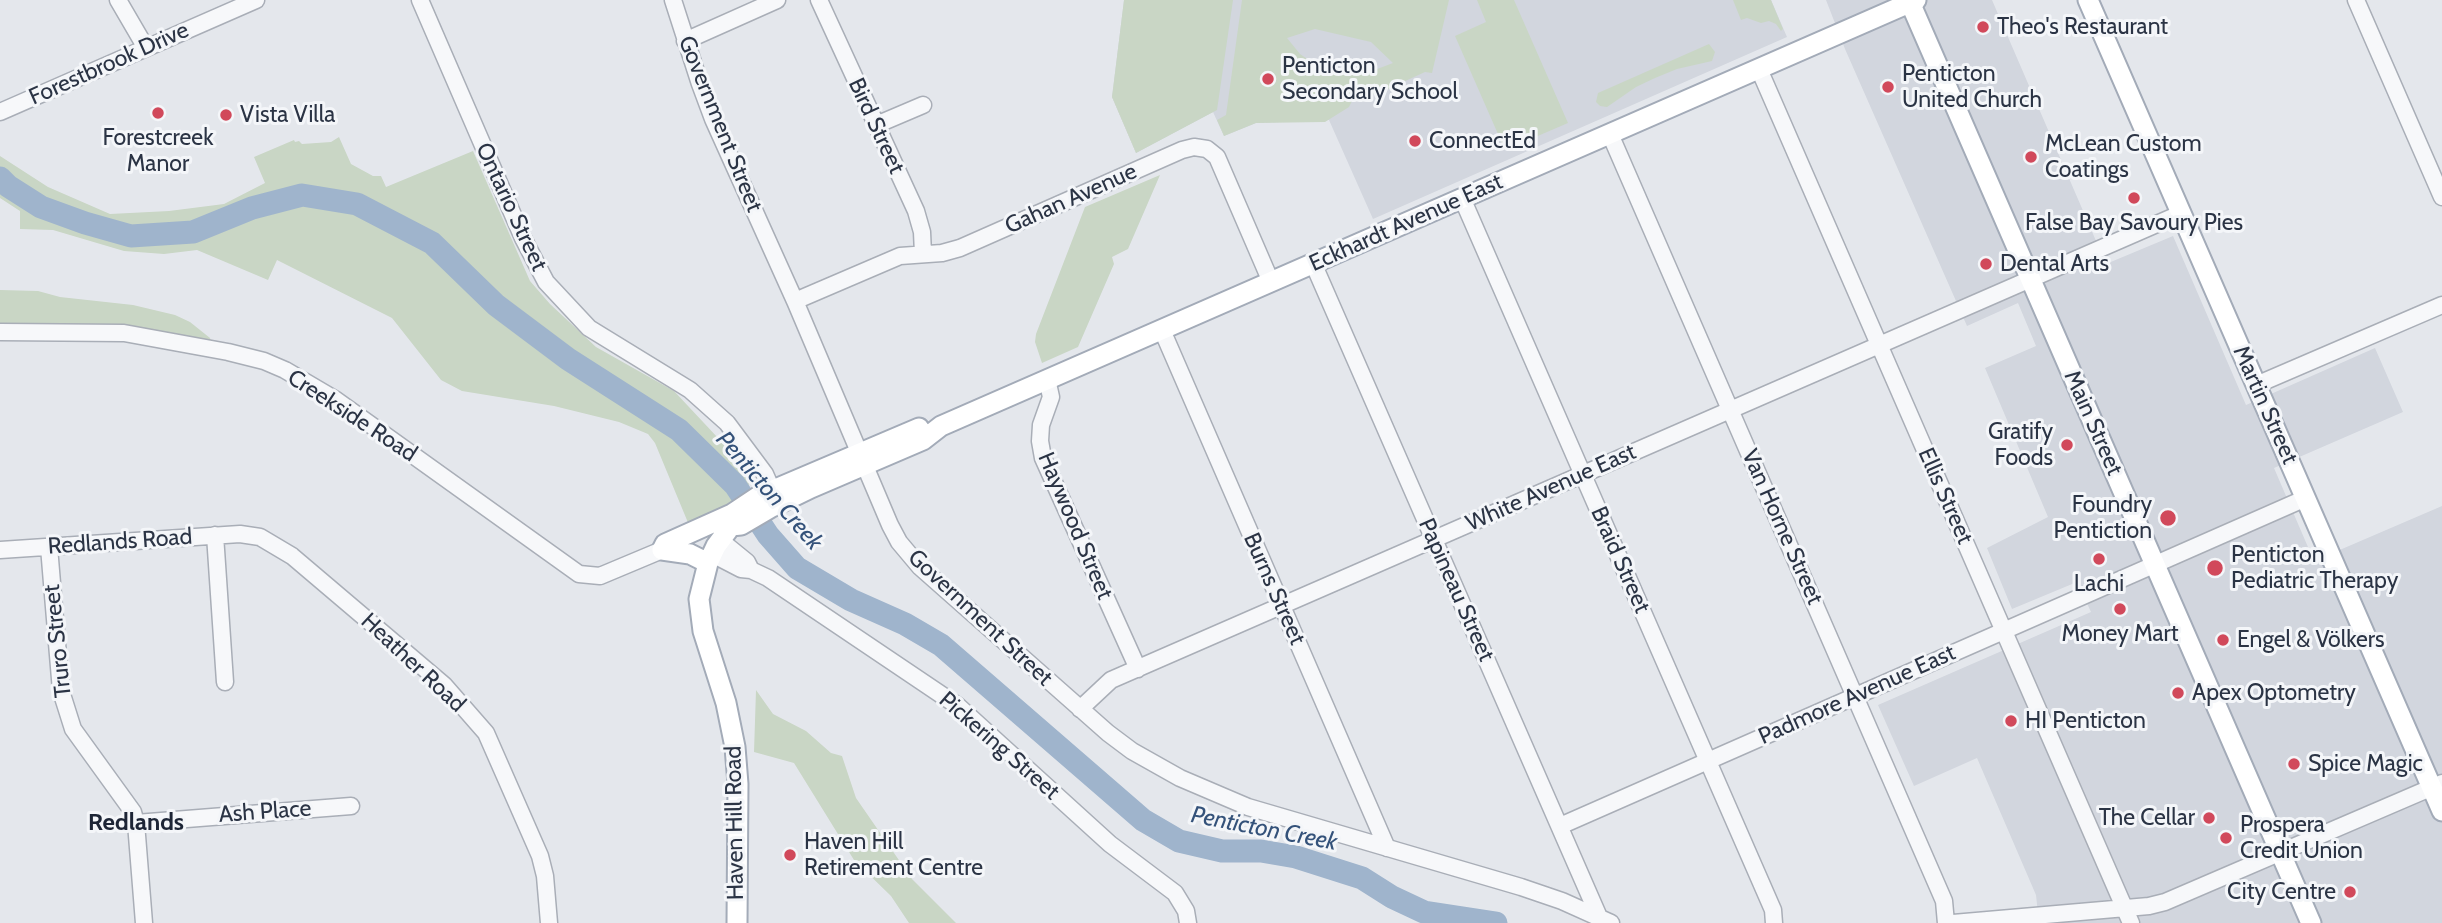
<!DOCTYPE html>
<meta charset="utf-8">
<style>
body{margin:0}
canvas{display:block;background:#e4e7ec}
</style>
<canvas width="2442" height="923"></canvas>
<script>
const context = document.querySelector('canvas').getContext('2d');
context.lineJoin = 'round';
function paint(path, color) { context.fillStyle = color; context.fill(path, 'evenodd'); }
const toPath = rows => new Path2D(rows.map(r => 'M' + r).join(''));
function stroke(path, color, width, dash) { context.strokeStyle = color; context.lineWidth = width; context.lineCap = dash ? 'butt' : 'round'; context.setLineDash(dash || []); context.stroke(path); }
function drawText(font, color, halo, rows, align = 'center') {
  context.font = font + ' Cabin,sans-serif'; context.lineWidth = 6; context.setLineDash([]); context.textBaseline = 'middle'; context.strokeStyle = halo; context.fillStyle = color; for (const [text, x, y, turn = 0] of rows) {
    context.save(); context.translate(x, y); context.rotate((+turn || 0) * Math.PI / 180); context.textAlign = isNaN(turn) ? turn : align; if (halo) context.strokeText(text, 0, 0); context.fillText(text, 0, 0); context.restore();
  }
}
paint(toPath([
 [1124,0,1771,0,1787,37,1373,219,1329,120,1256,123,1224,136,1213,112,1136,153,1112,97],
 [1826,0,1992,0,2106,264,2173,236,2246,405,2375,348,2403,412,2274,468,2314,561,2442,506,2442,923,2039,923,2036,895,1977,758,1914,786,1878,705,2091,612,2077,582,2012,609,1987,548,2048,517,1985,368,2036,346,2018,303,1967,326,1845,49]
]), '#d2d6de');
paint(toPath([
 [1124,0,1233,0,1217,110,1136,153,1112,97],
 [1242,0,1449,0,1432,73,1425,72,1379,93,1353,99,1349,107,1325,122,1256,123,1224,136,1217,120,1226,115],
 [1315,29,1371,42,1393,63,1364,74,1347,75,1322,69,1300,54,1287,38],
 [1477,0,1514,0,1568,123,1505,150,1455,36,1486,22],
 [1733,0,1771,0,1783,29,1781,31,1776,24,1769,21,1761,23,1747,18,1741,20],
 [1709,44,1715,52,1712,61,1677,69,1655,78,1636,87,1607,107,1600,106,1596,102,1598,93],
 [339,137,351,164,373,176,381,176,386,187,473,151,530,281,550,304,596,347,674,391,748,470,752,475,747,490,726,507,689,525,655,443,648,434,619,422,554,406,462,391,441,380,392,318,277,260,268,280,197,250,164,254,124,251,53,230,20,229,20,211,0,198,0,156,48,187,110,214,169,211,224,204,265,183,254,157,294,140,295,142,299,141,302,144,331,142],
 [1160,175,1128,249,1112,257,1114,264,1078,347,1042,363,1035,342,1036,334,1085,207],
 [0,290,38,291,60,297,133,305,175,315,190,322,210,338,211,342,0,326],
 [756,690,773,714,806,731,831,753,842,756,856,798,912,879,956,923,909,923,891,896,854,860,794,763,754,752]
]), '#c9d6c5');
stroke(toPath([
 [0,178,8,186,41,207,85,223,131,236,193,232,252,208,302,195,357,204,432,243,496,305,568,359,679,430,735,485,768,535,797,568,851,600,905,624,941,645,1143,820,1179,841,1222,851,1261,851,1296,857,1362,878,1392,897,1424,912,1496,923]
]), '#9fb4cc', 23);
const minor = toPath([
 [118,0,146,48],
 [420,0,523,238,546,282,589,328,690,390,727,423,765,474,772,490],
 [673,0,700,84,713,119,795,301,890,525,899,542,920,567,1108,733,1132,751,1180,778,1248,807,1521,887,1562,901,1611,923],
 [819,0,916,211,922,232,923,254],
 [2356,0,2442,197],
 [685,41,777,0],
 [1759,69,2131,923],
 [0,112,256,0],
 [876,125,923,105],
 [1610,134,1944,901,1946,923],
 [1462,198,1773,910,1774,923],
 [1313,263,1599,917],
 [795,301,900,256,942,253,960,248,1182,150,1194,147,1207,149,1217,157,1271,282],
 [1162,330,1387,848],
 [0,332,124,333,228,352,264,361,285,370,336,400,579,574,600,576,662,550],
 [1047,379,1051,397,1041,425,1040,441,1043,458,1138,669],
 [2256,385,2442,305],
 [215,535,225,682],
 [720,540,747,562,751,570],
 [49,547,61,691,73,729,133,812,136,823,144,923],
 [0,550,240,534,260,537,292,556,444,685,486,733,540,856,545,876,549,923],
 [712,554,741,569,751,570,768,578,958,706,1110,844,1175,893,1186,911,1188,923],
 [1080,709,1111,680,2182,213],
 [136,823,351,806],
 [1560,826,2306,498],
 [1953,923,2149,906,2165,902,2442,783]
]);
const major = toPath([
 [1909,0,2311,923],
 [2088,0,2442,811],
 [731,526,741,525,770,508,811,488,923,440,941,426,1916,0],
 [731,526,716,546,708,563,699,599,703,631,726,703,735,747,738,784,737,923],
 [662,550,665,544,732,514,759,496,919,428],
 [662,550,690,554,708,563]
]);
stroke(minor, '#a9aeb7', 19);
stroke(major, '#a3abb8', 23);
stroke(minor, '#f7f8fa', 16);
stroke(major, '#fff', 19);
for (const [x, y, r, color] of [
 [1983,27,7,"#d1495b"],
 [1268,79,7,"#d1495b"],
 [1888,87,7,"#d1495b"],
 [158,113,7,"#d1495b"],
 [226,115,7,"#d1495b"],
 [1415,141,7,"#d1495b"],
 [2031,157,7,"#d1495b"],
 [2134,198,7,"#d1495b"],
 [1986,264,7,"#d1495b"],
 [2067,445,7,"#d1495b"],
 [2168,518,9,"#d1495b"],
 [2099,559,7,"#d1495b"],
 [2215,568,9,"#d1495b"],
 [2120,609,7,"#d1495b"],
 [2223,640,7,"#d1495b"],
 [2178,693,7,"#d1495b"],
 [2011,721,7,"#d1495b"],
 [2294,764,7,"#d1495b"],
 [2209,818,7,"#d1495b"],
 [2226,838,7,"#d1495b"],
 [790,855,7,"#d1495b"],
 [2350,892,7,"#d1495b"]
]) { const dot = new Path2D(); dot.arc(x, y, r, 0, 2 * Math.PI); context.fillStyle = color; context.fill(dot); stroke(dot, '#f4f6f9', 2.5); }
drawText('23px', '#2b3445', '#f4f6f9', [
 ["Theo's Restaurant",1997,27],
 ["Penticton",1282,66],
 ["Secondary School",1282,92],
 ["Penticton",1902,74],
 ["United Church",1902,100],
 ["Vista Villa",240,115],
 ["Forestcreek",158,138,"center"],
 ["Manor",158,164,"center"],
 ["ConnectEd",1429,141],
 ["McLean Custom",2045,144],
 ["Coatings",2045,170],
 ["False Bay Savoury Pies",2134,223,"center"],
 ["Dental Arts",2000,264],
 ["Gratify",2053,432,"right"],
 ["Foods",2053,458,"right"],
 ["Foundry",2152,505,"right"],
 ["Pentiction",2152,531,"right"],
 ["Penticton",2231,555],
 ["Pediatric Therapy",2231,581],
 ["Lachi",2099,584,"center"],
 ["Money Mart",2120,634,"center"],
 ["Engel & Völkers",2237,640],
 ["Apex Optometry",2192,693],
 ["HI Penticton",2025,721],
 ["Spice Magic",2308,764],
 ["The Cellar",2195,818,"right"],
 ["Prospera",2240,825],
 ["Credit Union",2240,851],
 ["Haven Hill",804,842],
 ["Retirement Centre",804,868],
 ["City Centre",2336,892,"right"]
], 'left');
drawText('23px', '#2b3445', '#f4f6f9', [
 ["Forestbrook Drive",109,64,-24],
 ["Government Street",720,124,68],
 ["Bird Street",876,126,65],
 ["Gahan Avenue",1071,199,-24],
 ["Ontario Street",511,207,65],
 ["Eckhardt Avenue East",1406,223,-24],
 ["Martin Street",2265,405,66],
 ["Creekside Road",352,416,33],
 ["Main Street",2093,423,66],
 ["White Avenue East",1551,488,-24],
 ["Ellis Street",1945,496,66],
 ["Haywood Street",1075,526,67],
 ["Van Horne Street",1782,527,66],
 ["Redlands Road",120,542,-4],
 ["Braid Street",1620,560,66],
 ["Burns Street",1274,589,66],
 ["Papineau Street",1456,590,66],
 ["Government Street",980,618,43],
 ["Truro Street",58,641,-96],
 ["Heather Road",413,663,43],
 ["Padmore Avenue East",1857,695,-24],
 ["Pickering Street",999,746,41],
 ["Ash Place",265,812,-4],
 ["Haven Hill Road",735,823,-91]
]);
drawText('italic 24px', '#34527a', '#f4f6f9', [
 ["Penticton Creek",769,491,49],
 ["Penticton Creek",1264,829,11]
]);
drawText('bold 24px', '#1d2536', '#f4f6f9', [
 ["Redlands",136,823]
]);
</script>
